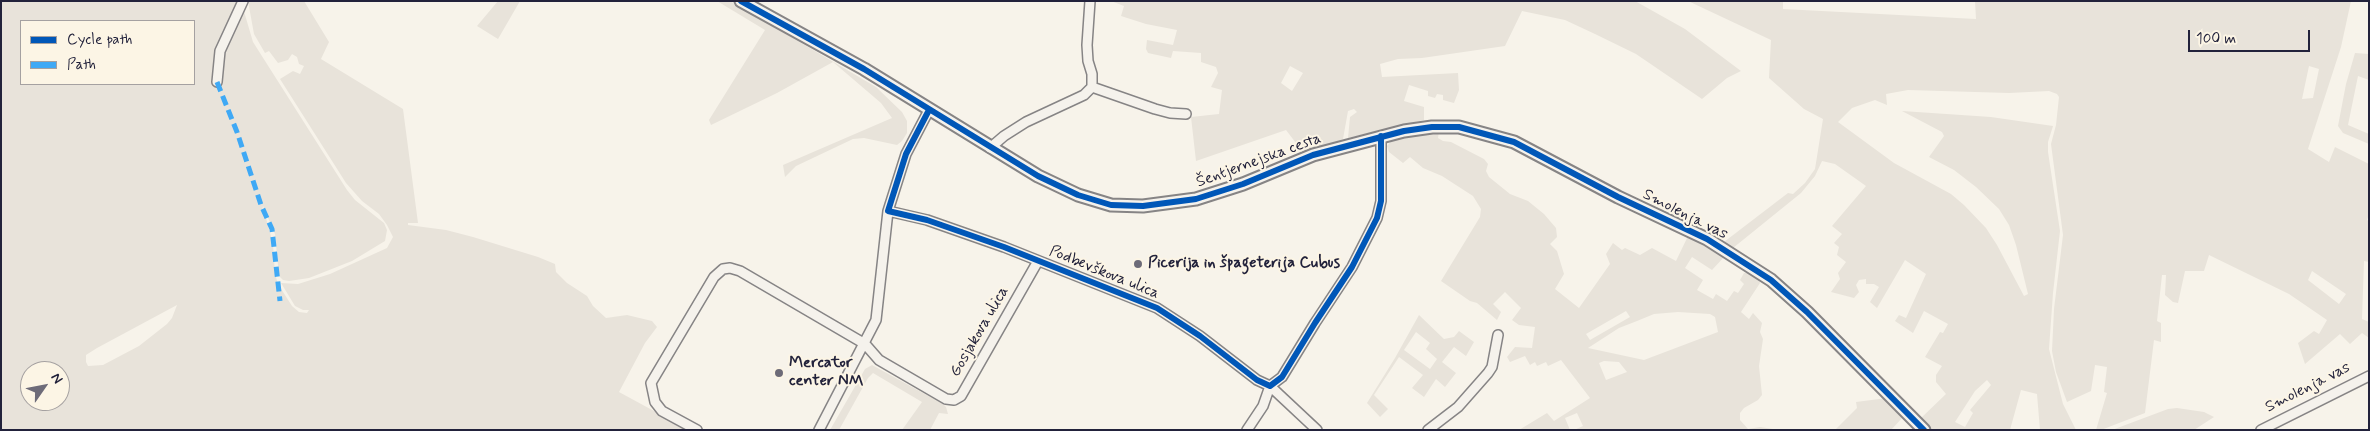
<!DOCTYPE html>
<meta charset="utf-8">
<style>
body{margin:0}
#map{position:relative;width:2370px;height:431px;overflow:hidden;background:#f7f3ea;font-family:Mynerve,sans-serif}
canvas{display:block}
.frame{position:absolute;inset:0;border:2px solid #22223b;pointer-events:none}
.legend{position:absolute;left:20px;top:20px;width:175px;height:65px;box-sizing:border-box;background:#fcf5e5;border:1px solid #a5a1a1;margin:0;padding:6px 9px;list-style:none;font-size:15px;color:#22223b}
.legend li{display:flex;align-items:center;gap:10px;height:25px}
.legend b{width:25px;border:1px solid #a5a1a1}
.north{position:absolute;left:20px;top:361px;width:50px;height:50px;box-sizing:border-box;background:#fcf5e5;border:1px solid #a5a1a1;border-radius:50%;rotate:57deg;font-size:14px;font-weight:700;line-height:20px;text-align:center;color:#22223b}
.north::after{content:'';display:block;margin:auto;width:18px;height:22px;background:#6d6b78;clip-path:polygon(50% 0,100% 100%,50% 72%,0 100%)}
.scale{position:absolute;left:2188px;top:30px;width:122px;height:22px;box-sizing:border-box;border:2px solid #22223b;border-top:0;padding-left:6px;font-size:15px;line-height:18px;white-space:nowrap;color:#22223b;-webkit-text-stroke:4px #fcf5e5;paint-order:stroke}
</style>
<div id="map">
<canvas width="2370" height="431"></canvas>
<div class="frame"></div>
<ul class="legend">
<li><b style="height:6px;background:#0057b8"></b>Cycle path</li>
<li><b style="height:6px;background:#3fa9f5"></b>Path</li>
</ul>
<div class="north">N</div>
<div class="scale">100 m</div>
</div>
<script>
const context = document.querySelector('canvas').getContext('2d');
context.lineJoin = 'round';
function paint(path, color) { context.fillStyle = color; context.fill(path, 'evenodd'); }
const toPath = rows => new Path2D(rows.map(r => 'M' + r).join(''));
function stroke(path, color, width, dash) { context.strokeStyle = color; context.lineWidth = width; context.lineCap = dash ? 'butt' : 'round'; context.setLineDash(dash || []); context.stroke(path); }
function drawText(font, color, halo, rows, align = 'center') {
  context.font = font + ' Mynerve,sans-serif'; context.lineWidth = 4; context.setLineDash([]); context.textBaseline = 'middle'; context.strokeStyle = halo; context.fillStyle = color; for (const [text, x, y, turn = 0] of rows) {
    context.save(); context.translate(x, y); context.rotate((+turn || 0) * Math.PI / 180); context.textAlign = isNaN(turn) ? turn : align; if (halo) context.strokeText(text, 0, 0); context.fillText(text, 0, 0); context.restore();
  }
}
paint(toPath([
 [1,1,239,1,216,51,223,64,228,37,243,8,253,42,347,190,355,200,384,223,387,230,385,241,352,261,309,278,289,281,283,280,279,276,275,234,263,206,262,211,266,218,273,244,275,274,278,284,292,306,299,312,307,313,309,310,303,310,295,306,281,283,298,284,330,274,387,248,393,237,387,225,379,214,362,201,346,183,280,79,293,71,300,74,304,66,299,64,297,57,292,54,288,60,278,63,269,51,265,53,254,34,248,1,304,1,329,42,321,59,403,109,418,223,408,223,408,225,446,230,473,237,538,257,555,264,556,272,567,283,587,296,593,306,606,318,627,315,652,321,657,327,645,343,619,392,689,430,1,430],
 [21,21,194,21,194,84,21,84],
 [177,305,172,318,167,324,139,346,103,365,88,366,86,362,86,355,97,348],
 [30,371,60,371,60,401,30,401],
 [498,1,520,1,498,39,477,26],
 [717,1,730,1,876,87,902,112,907,121,907,133,902,141,897,145,864,138,853,139,796,166,785,177,783,165,892,118,881,103,833,62,777,93,711,125,709,120,765,30],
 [1111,1,1635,1,1685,29,1741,71,1727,78,1702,99,1636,54,1595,34,1565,20,1522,11,1505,46,1422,58,1398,59,1380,64,1382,77,1458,73,1459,90,1454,103,1443,100,1443,95,1437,94,1435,98,1428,96,1428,91,1409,85,1404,101,1424,107,1424,120,1348,138,1350,117,1357,112,1354,109,1348,111,1343,139,1301,155,1299,147,1286,130,1196,161,1191,117,1219,114,1222,90,1211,87,1218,73,1216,67,1201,62,1201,53,1173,51,1171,58,1148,53,1146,49,1147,40,1173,45,1177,30,1146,24,1121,16,1124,6],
 [1290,66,1303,73,1292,91,1281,83],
 [1688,1,1783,1,1783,9,1976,19,1975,1,2351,1,2341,47,2308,149,2329,162,2335,147,2369,164,2369,214,2367,220,2369,221,2369,262,2364,261,2362,319,2369,322,2369,338,2362,333,2350,344,2340,334,2305,364,2298,343,2314,331,2319,334,2327,320,2289,294,2209,255,2204,271,2185,271,2178,303,2173,302,2165,295,2166,275,2162,275,2157,321,2161,323,2161,342,2154,340,2145,413,2101,430,2096,430,2107,393,2104,392,2107,367,2095,365,2091,391,2067,402,2056,372,2052,351,2054,309,2063,235,2051,144,2056,125,2059,97,2057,94,2049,91,2009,93,1908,90,1886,94,1887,105,1875,100,1852,108,1838,122,1894,163,1951,194,1964,205,1986,228,1997,245,2024,296,2028,294,2016,245,2009,225,1999,209,1976,187,1954,170,1929,157,1944,136,1942,132,1902,111,1991,117,2053,126,2048,142,2048,152,2060,231,2053,293,2049,349,2063,404,2076,430,2040,430,2037,394,2021,390,2010,430,1931,430,1921,418,1946,394,1936,382,1936,375,1942,366,1925,357,1940,332,1943,333,1948,324,1924,311,1913,333,1895,321,1899,315,1906,318,1926,274,1905,260,1877,308,1870,302,1879,287,1874,284,1866,284,1866,279,1859,280,1856,285,1859,292,1854,298,1831,292,1840,279,1838,273,1846,262,1837,255,1839,247,1834,243,1842,234,1832,226,1866,186,1835,164,1822,161,1815,176,1801,193,1733,248,1724,242,1788,193,1793,194,1805,183,1815,169,1823,119,1804,109,1769,78,1771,40],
 [2309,66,2319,69,2313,98,2302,99],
 [2312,271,2346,294,2339,304,2308,280],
 [1987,380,1991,385,1970,410,1973,413,1965,427,1955,422,1975,391],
 [2355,53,2369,54,2369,80,2358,76,2348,125,2369,134,2369,144,2343,133,2338,126,2346,84],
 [1439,131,1438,138,1443,141,1451,142,1484,159,1488,164,1486,171,1489,177,1510,194,1528,201,1544,214,1556,228,1557,237,1550,244,1557,251,1564,274,1555,289,1579,308,1610,264,1606,254,1613,243,1622,250,1625,248,1640,255,1652,248,1676,261,1688,236,1725,256,1712,270,1692,257,1685,268,1703,280,1697,290,1713,299,1716,294,1727,301,1734,291,1738,293,1744,284,1740,280,1744,273,1750,273,1758,278,1760,283,1741,312,1749,319,1753,313,1762,323,1760,332,1763,339,1759,366,1762,395,1758,400,1744,408,1740,413,1740,420,1748,429,1760,427,1779,430,1574,430,1583,426,1577,413,1565,418,1570,430,1519,430,1547,413,1554,421,1590,398,1561,360,1548,366,1546,362,1537,366,1535,362,1530,365,1525,356,1510,362,1507,357,1515,347,1532,348,1535,327,1519,325,1512,320,1521,308,1505,292,1493,304,1501,312,1497,320,1477,303,1470,301,1441,281,1480,217,1481,209,1473,196,1442,176,1423,168,1410,157,1403,163,1389,152,1387,146,1392,140,1399,137],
 [1626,311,1630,317,1590,340,1586,334],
 [1678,312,1710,314,1715,317,1718,332,1644,360,1588,348,1619,328,1637,321,1654,314],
 [1604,361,1619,362,1627,372,1606,380,1599,363],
 [1419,315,1444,339,1454,337,1459,331,1474,342,1466,356,1454,347,1442,362,1456,373,1445,387,1436,379,1424,397,1412,388,1423,375,1399,357,1374,395,1388,409,1380,417,1367,403,1395,358],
 [1416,332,1430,343,1426,349,1437,359,1430,369,1404,350],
 [872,365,943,404,946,407,948,414,939,413,930,430,902,430,922,402,873,373,868,378,839,430,830,430,865,369],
 [1887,398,1904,416,1891,430,1835,430,1857,408,1856,402],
 [2177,408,2204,412,2214,417,2194,430,2112,430,2168,409]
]), '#e8e3da');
const street = toPath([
 [217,82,220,51,243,1],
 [1092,87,1155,109,1170,113,1186,114],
 [929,110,906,154,888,211,927,220,1004,247,1157,308,1200,336,1257,380,1270,386,1282,377,1315,323,1352,267,1377,218,1381,201,1381,136],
 [990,148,1004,136,1026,122,1084,95,1092,87,1092,74,1088,61,1087,45,1090,1],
 [1270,386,1317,430],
 [697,430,662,411,655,402,651,383,714,277,723,269,730,268,740,271,865,344,879,360,946,399,954,400,961,396,1038,261],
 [819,430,876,320,888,211],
 [1247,430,1263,406,1270,386],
 [1428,430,1458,407,1488,373,1492,367,1498,335],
 [2261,430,2369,376]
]);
const secondary = toPath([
 [741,1,864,69,1038,176,1078,195,1111,205,1143,206,1196,199,1243,184,1313,155,1404,131,1432,127,1459,127,1514,142,1618,197,1707,239,1771,280,1807,312,1924,430]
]);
stroke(street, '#868485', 12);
stroke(secondary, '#868485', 15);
stroke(street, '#f5f2ec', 9);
stroke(secondary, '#f5f2ec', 11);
stroke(toPath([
 [217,82,237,132,261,205,272,229,280,301]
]), '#3fa9f5', 5, [10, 5]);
stroke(toPath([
 [741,1,864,69,1038,176,1078,195,1111,205,1143,206,1196,199,1243,184,1313,155,1404,131,1432,127,1459,127,1514,142,1618,197,1707,239,1771,280,1807,312,1924,430],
 [929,110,906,154,888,211,927,220,1004,247,1157,308,1200,336,1257,380,1270,386,1282,377,1315,323,1352,267,1377,218,1381,201,1381,136]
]), '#0057b8', 6);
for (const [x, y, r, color] of [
 [1138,264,5,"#6d6b78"],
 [779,373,5,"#6d6b78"]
]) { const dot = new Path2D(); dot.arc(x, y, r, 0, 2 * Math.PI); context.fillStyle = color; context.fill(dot); stroke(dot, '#fcf5e5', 2); }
drawText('16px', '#22223b', '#fcf5e5', [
 ["Šentjernejska cesta",1259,161,-20],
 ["Smolenja vas",1685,215,27],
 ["Podbevškova ulica",1104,273,22],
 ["Gosjakova ulica",980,332,-60],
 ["Smolenja vas",2308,388,-27]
]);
drawText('bold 16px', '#22223b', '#fcf5e5', [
 ["Picerija in špageterija Cubus",1148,264],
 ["Mercator",789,364],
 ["center NM",789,382]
], 'left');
</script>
